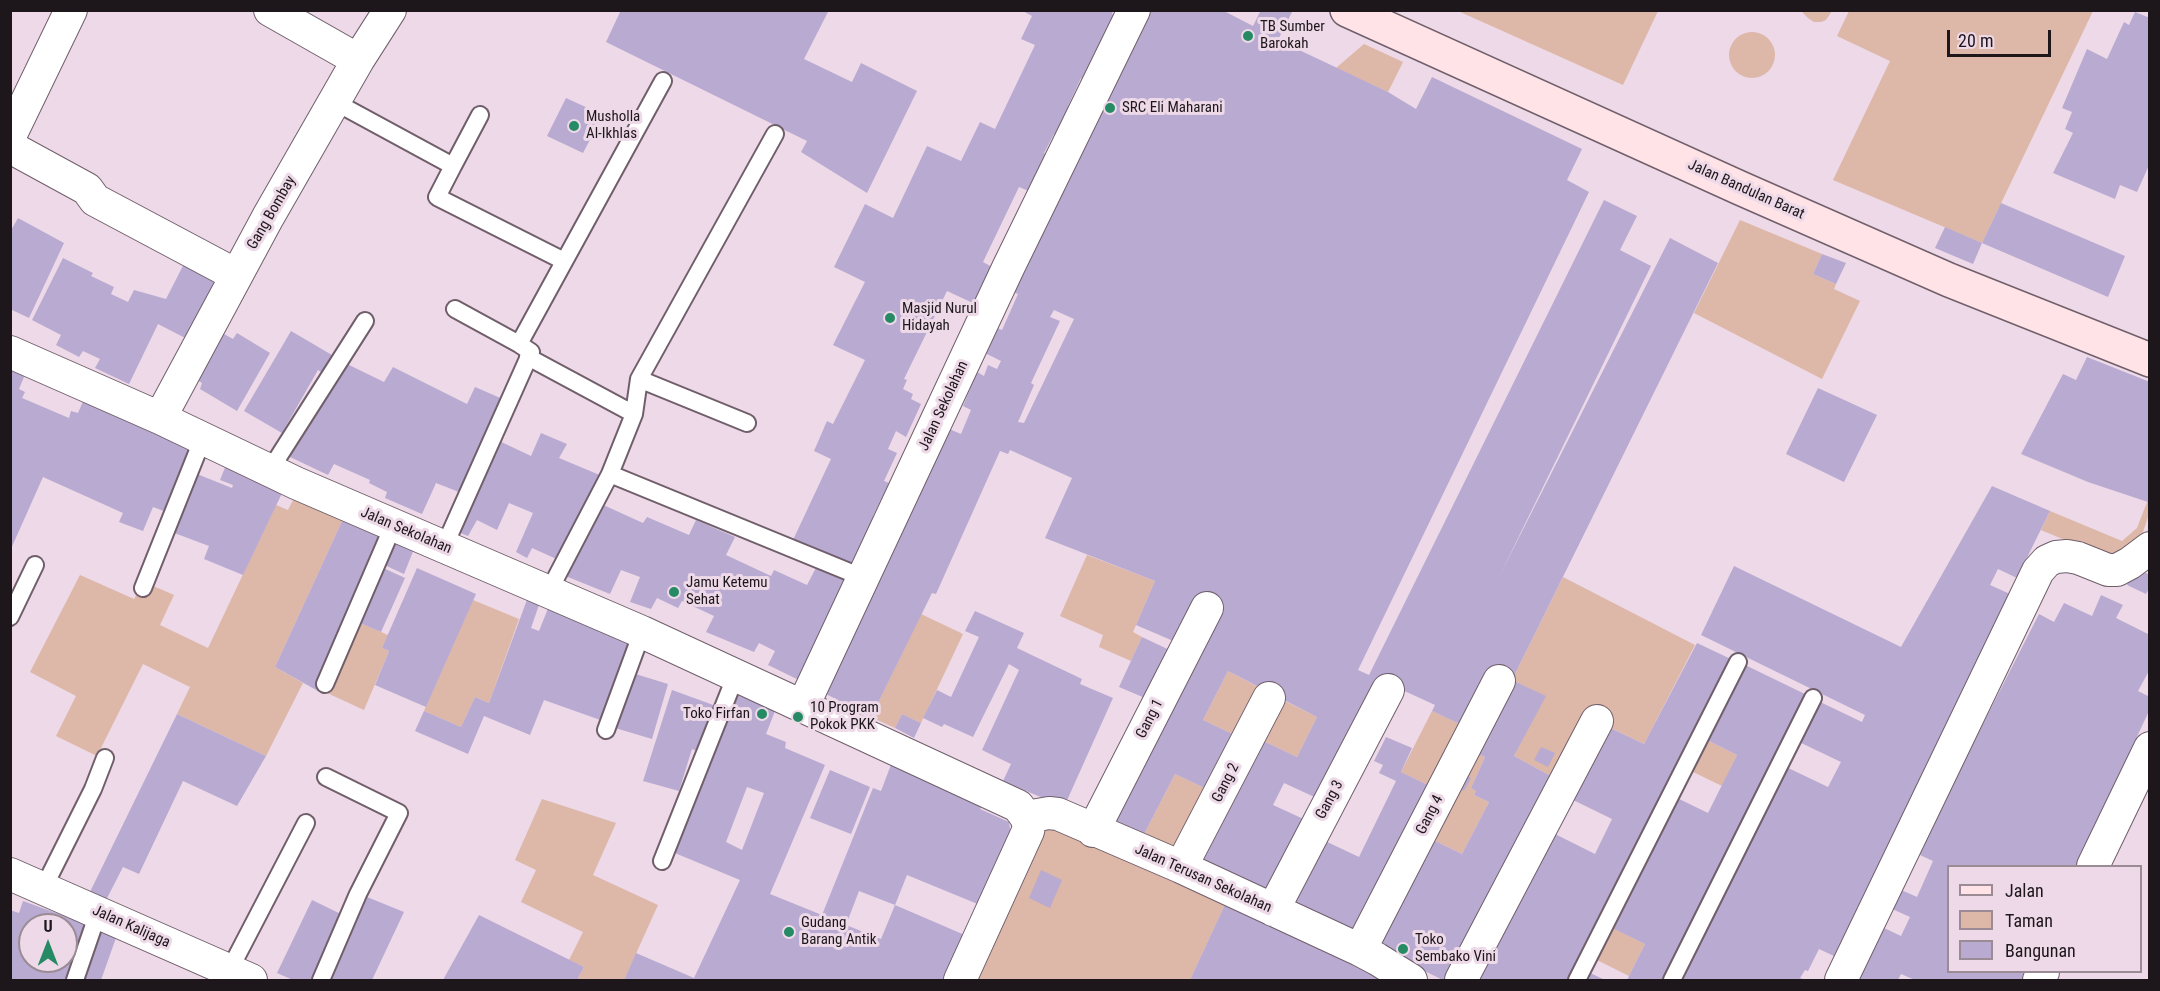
<!DOCTYPE html>
<style>
body{margin:0}
#map{position:relative;width:2160px;height:991px;overflow:hidden;background:#edd9e7;font-family:"Roboto Condensed",sans-serif}
canvas{display:block}
.frame{position:absolute;inset:0;border:12px solid #1d161b;pointer-events:none}
.legend{position:absolute;left:1947px;top:865px;width:195px;height:108px;box-sizing:border-box;background:#edd9e7;border:2px solid #9a8b95;margin:0;padding:8px 10px;list-style:none;font-size:18px;color:#1d161b}
.legend li{display:flex;align-items:center;gap:12px;height:30px}
.legend b{width:30px;border:2px solid #9a8b95}
.north{position:absolute;left:18px;top:913px;width:60px;height:60px;box-sizing:border-box;background:#edd9e7;border:2px solid #9a8b95;border-radius:50%;rotate:0deg;font-size:16px;font-weight:700;line-height:24px;text-align:center;color:#1d161b}
.north::after{content:'';display:block;margin:auto;width:21px;height:27px;background:#268a64;clip-path:polygon(50% 0,100% 100%,50% 72%,0 100%)}
.scale{position:absolute;left:1947px;top:30px;width:104px;height:27px;box-sizing:border-box;border:3px solid #1d161b;border-top:0;padding-left:8px;font-size:18px;line-height:21px;white-space:nowrap;color:#1d161b;-webkit-text-stroke:4px #edd9e7;paint-order:stroke}
</style>
<div id="map">
<canvas width="2160" height="991"></canvas>
<div class="frame"></div>
<ul class="legend">
<li><b style="height:8px;background:#ffe3e7"></b>Jalan</li>
<li><b style="height:16px;background:#ddb7a7"></b>Taman</li>
<li><b style="height:16px;background:#b9aad1"></b>Bangunan</li>
</ul>
<div class="north">U</div>
<div class="scale">20 m</div>
</div>
<script>
const context = document.querySelector('canvas').getContext('2d');
context.lineJoin = 'round';
function paint(path, color) { context.fillStyle = color; context.fill(path, 'evenodd'); }
const toPath = rows => new Path2D(rows.map(r => 'M' + r).join(''));
function stroke(path, color, width, dash) { context.strokeStyle = color; context.lineWidth = width; context.lineCap = dash ? 'butt' : 'round'; context.setLineDash(dash || []); context.stroke(path); }
function drawText(font, color, halo, rows, align = 'center') {
  context.font = font + ' "Roboto Condensed",sans-serif'; context.lineWidth = 6; context.setLineDash([]); context.textBaseline = 'middle'; context.strokeStyle = halo; context.fillStyle = color; for (const [text, x, y, turn = 0] of rows) {
    context.save(); context.translate(x, y); context.rotate((+turn || 0) * Math.PI / 180); context.textAlign = isNaN(turn) ? turn : align; if (halo) context.strokeText(text, 0, 0); context.fillText(text, 0, 0); context.restore();
  }
}
paint(toPath([
 [1803,10,1832,10,1832,11,1826,20,1821,22,1814,22,1808,18,1802,12],
 [1458,11,1658,10,1658,11,1623,85],
 [1849,11,2093,11,1982,243,1833,180,1890,61,1837,36],
 '1729 55a23 23 0 1 1 46 0a23 23 0 1 1-46 0Z',
 [1364,44,1403,62,1388,92,1336,68],
 [1740,220,1822,254,1813,274,1836,284,1834,289,1860,301,1822,379,1694,313],
 [295,496,344,517,275,667,303,683,266,756,177,714,190,687,143,664,97,756,56,736,76,696,30,672,80,575,134,599,144,582,174,595,160,625,208,648,276,505,288,510],
 [2149,497,2149,514,2143,532,2119,554,2103,556,2041,530,2050,511,2122,541,2137,528],
 [1087,555,1155,581,1133,632,1142,637,1131,661,1099,647,1103,635,1060,616],
 [1563,577,1695,645,1644,744,1590,718,1558,780,1514,756,1545,696,1512,680],
 [473,600,519,619,489,703,475,697,461,727,424,711],
 [921,614,963,634,921,723,902,714,895,728,871,717],
 [355,621,388,635,382,648,389,651,364,710,325,692],
 [1228,671,1266,691,1241,738,1203,720],
 [1277,697,1317,717,1297,757,1257,738],
 [1432,711,1466,727,1432,787,1401,772],
 [1703,738,1737,755,1722,786,1687,769],
 [1474,751,1485,757,1471,788,1476,791,1474,795,1489,802,1462,854,1425,836],
 [1175,774,1213,792,1180,852,1141,840],
 [542,799,616,823,593,875,658,905,624,980,583,980,578,978,584,967,569,960,583,932,521,902,536,870,515,860],
 [1047,823,1227,900,1190,980,978,980],
 [1611,927,1645,944,1629,976,1595,959]
]), '#ddb7a7');
paint(toPath([
 [621,10,829,10,804,59,852,82,861,63,917,91,867,193,801,152,807,141,606,42],
 [1021,10,1113,10,1112,14,1120,18,1089,82,1081,78,1068,106,1076,110,1062,138,1054,134,1044,153,1049,156,1031,192,1019,187,983,262,992,267,975,304,947,291,904,379,907,380,903,389,913,394,911,399,921,404,906,437,896,431,888,449,897,453,884,481,889,483,873,516,879,519,856,570,793,540,831,459,814,451,827,421,833,424,865,360,833,345,865,282,834,267,865,204,893,218,927,146,961,161,980,122,995,129,1035,45,1021,39,1032,16],
 [1150,10,1222,10,1253,26,1261,10,1293,10,1278,40,1388,92,1416,109,1432,77,1582,149,1567,180,1589,192,1358,670,1369,675,1604,200,1637,216,1620,250,1651,266,1500,575,1670,238,1718,263,1512,680,1546,696,1514,756,1558,780,1450,980,1443,980,1369,944,1425,836,1462,854,1489,802,1474,795,1476,791,1471,788,1485,757,1474,752,1466,727,1432,711,1435,705,1387,683,1321,800,1284,783,1273,805,1321,827,1283,904,1193,863,1257,738,1297,757,1317,717,1228,671,1203,720,1241,738,1213,792,1175,774,1141,840,1104,824,1178,643,1136,625,1155,581,1045,538,1072,478,1010,450,1008,454,1000,451,936,594,932,593,871,717,822,692,947,428,961,434,971,410,963,406,977,372,984,376,988,365,997,369,1001,361,985,353,997,328,1002,330,1018,294,1013,292],
 [1054,310,1074,319,1024,423,1018,422,1034,385,1031,383,1060,321,1050,317],
 [2135,12,2150,18,2150,163,2137,192,2120,185,2115,199,2053,173,2073,133,2065,129,2072,112,2062,108,2087,49,2107,59,2124,22,2129,25],
 [566,98,603,115,583,153,547,136],
 [2001,203,2125,256,2108,297,1982,243],
 [18,218,64,243,29,318,10,309,10,232],
 [1945,227,1982,243,1973,264,1935,248],
 [1822,254,1846,263,1836,284,1813,274],
 [188,256,229,278,193,342,158,324,129,384,95,368,100,359,83,351,79,357,56,345,61,335,32,320,63,258,93,273,91,276,114,287,111,294,128,302,134,290,166,299],
 [217,330,233,339,237,333,270,353,237,411,200,389,202,383,191,376],
 [291,331,337,358,326,375,318,370,282,433,244,411],
 [2087,357,2150,382,2150,497,2148,502,2088,482,2021,454,2063,374,2076,380],
 [345,363,384,382,393,367,467,404,475,387,505,400,464,494,436,483,422,514,385,498,387,492,369,483,370,480,334,464,328,475,288,456],
 [10,366,26,372,19,389,25,392,22,398,69,418,71,411,78,413,84,399,197,448,169,513,153,507,143,531,119,522,123,513,43,477,10,551],
 [1818,388,1877,415,1844,482,1786,454],
 [541,433,567,444,559,458,602,476,561,561,532,548,527,558,516,552,533,513,509,503,497,530,477,520,468,536,453,530,495,439,531,456],
 [226,465,284,489,243,575,204,559,209,546,169,531,192,472,232,488,233,485,220,480],
 [1992,486,2050,511,2017,578,1998,569,1990,585,2010,594,1834,956,1819,949,1808,971,1805,970,1800,978,1806,980,1676,980,1784,766,1828,787,1841,762,1797,741,1816,700,1862,722,1865,715,1701,635,1734,566,1901,647],
 [599,503,643,523,647,517,689,535,696,520,735,537,726,555,771,576,774,570,807,585,819,562,855,579,803,682,768,665,775,651,759,643,754,652,706,632,714,616,682,601,678,608,657,598,651,609,630,602,640,577,621,570,610,594,563,575],
 [344,517,386,535,318,691,275,667],
 [391,539,414,549,404,574,380,563],
 [379,566,405,578,381,632,355,621],
 [417,568,476,594,426,707,375,685,389,651,382,648],
 [2136,568,2150,575,2150,587,2146,594,2127,585],
 [2101,595,2123,605,2116,618,2150,635,2150,669,2138,691,2150,697,2150,709,2076,866,1948,866,1948,972,2027,972,2022,980,1915,980,1901,974,1898,980,1857,980,1882,927,1901,936,1910,917,1890,908,1899,889,1917,897,1933,861,1920,855,1955,779,2039,614,2054,622,2064,603,2092,616],
 [528,597,540,602,531,628,539,631,549,606,634,642,606,722,544,700,530,735,484,716,468,754,415,731,424,711,461,727,475,697,489,703],
 [975,611,1024,633,1017,648,1082,679,1080,684,1113,698,1064,807,1003,781,1011,764,982,750,1019,670,1009,664,973,737,944,724,942,727,923,718,937,690,951,697,979,637,965,631],
 [1142,637,1176,653,1152,701,1119,687],
 [1697,643,1735,661,1573,980,1471,980,1549,831,1595,854,1612,819,1567,797,1604,725,1644,744],
 [1741,663,1809,696,1667,980,1627,980,1645,944,1608,926,1673,796,1708,813,1737,755,1703,738],
 [629,672,668,684,652,739,612,727],
 [734,688,777,706,766,734,786,742,785,748,825,765,770,894,822,915,873,788,881,791,892,762,984,801,980,809,1009,822,1011,836,980,905,907,875,895,905,859,891,846,925,881,939,895,905,967,936,947,980,624,980,636,953,694,978,740,880,670,851],
 [747,787,764,793,742,850,726,842],
 [672,690,716,706,699,752,692,749,679,791,643,781],
 [177,714,266,756,237,806,183,781,139,874,123,867,104,904,88,896],
 [902,714,921,723,914,738,895,728],
 [1386,737,1412,748,1401,772,1432,787,1360,939,1288,906,1323,840,1359,857,1396,781,1379,773,1383,765,1374,761],
 [1541,747,1555,753,1548,767,1534,760],
 [830,770,870,787,851,834,810,818],
 [1460,772,1471,778,1464,791,1453,785],
 [1041,870,1062,880,1050,908,1029,898],
 [362,895,404,912,372,980,325,980],
 [312,900,345,916,315,980,293,980,277,973],
 [1227,900,1393,980,1190,980],
 [23,901,89,925,69,980,10,980,10,910,19,913],
 [30,925,66,925,66,961,30,961],
 [479,915,584,967,578,978,583,980,443,980],
 [95,927,117,935,101,980,79,980],
 [1586,971,1605,980,1582,980]
]), '#b9aad1');
const lane = toPath([
 [335,102,453,166,480,115],
 [453,166,437,197,564,261],
 [455,309,519,344],
 [528,357,634,414],
 [639,379,747,423],
 [270,470,365,321],
 [610,474,634,414,639,379,775,134],
 [444,547,531,352,519,344,663,81],
 [143,588,203,438],
 [549,591,610,474,864,578],
 [10,617,35,565],
 [325,684,393,526],
 [606,730,642,632],
 [662,861,736,675],
 [43,889,93,789,105,758],
 [229,971,306,823],
 [75,980,98,913],
 [321,980,358,894,399,813,326,777],
 [1577,980,1738,662],
 [1672,980,1813,698]
]);
const street = toPath([
 [270,10,358,60],
 [10,136,71,10],
 [10,147,87,189,95,200,236,275],
 [10,352,160,418,296,483,642,632,1018,806,1026,817,1029,826,1028,831,960,980],
 [160,418,268,217,358,60,390,10],
 [803,706,1008,268,1134,10],
 [1026,817,1049,813,1058,814,1181,867,1360,950,1377,959,1411,980],
 [1093,831,1207,608],
 [2093,866,2150,748],
 [1181,867,1269,698],
 [10,874,251,980],
 [1273,910,1388,690],
 [1360,950,1499,681],
 [1461,980,1597,721],
 [1841,980,2038,571,2047,561,2056,557,2067,556,2078,558,2108,570,2117,570,2130,563,2150,548],
 [2039,980,2043,972]
]);
const secondary = toPath([
 [1347,10,1740,188,1949,280,2150,360]
]);
stroke(lane, '#705f6b', 20);
stroke(street, '#705f6b', 34);
stroke(secondary, '#705f6b', 36);
stroke(lane, '#fff', 16);
stroke(street, '#fff', 32);
stroke(secondary, '#ffe3e7', 33);
for (const [x, y, r, color] of [
 [1248,36,6,"#268a64"],
 [1110,108,6,"#268a64"],
 [574,126,6,"#268a64"],
 [890,318,6,"#268a64"],
 [674,592,6,"#268a64"],
 [762,714,6,"#268a64"],
 [798,717,6,"#268a64"],
 [789,932,6,"#268a64"],
 [1403,949,6,"#268a64"]
]) { const dot = new Path2D(); dot.arc(x, y, r, 0, 2 * Math.PI); context.fillStyle = color; context.fill(dot); stroke(dot, '#edd9e7', 2); }
drawText('15px', '#1d161b', '#edd9e7', [
 ["TB Sumber",1260,27],
 ["Barokah",1260,44],
 ["SRC Eli Maharani",1122,108],
 ["Musholla",586,117],
 ["Al-Ikhlas",586,134],
 ["Masjid Nurul",902,309],
 ["Hidayah",902,326],
 ["Jamu Ketemu",686,583],
 ["Sehat",686,600],
 ["10 Program",810,708],
 ["Pokok PKK",810,725],
 ["Toko Firfan",750,714,"right"],
 ["Gudang",801,923],
 ["Barang Antik",801,940],
 ["Toko",1415,940],
 ["Sembako Vini",1415,957]
], 'left');
drawText('15px', '#1d161b', '#edd9e7', [
 ["Jalan Bandulan Barat",1746,190,24],
 ["Gang Bombay",272,213,-60],
 ["Jalan Sekolahan",944,406,-65],
 ["Jalan Sekolahan",406,531,23],
 ["Gang 1",1150,719,-63],
 ["Gang 2",1226,783,-63],
 ["Gang 3",1330,800,-62],
 ["Gang 4",1430,815,-63],
 ["Jalan Terusan Sekolahan",1203,879,24],
 ["Jalan Kalijaga",131,927,24]
]);
</script>
